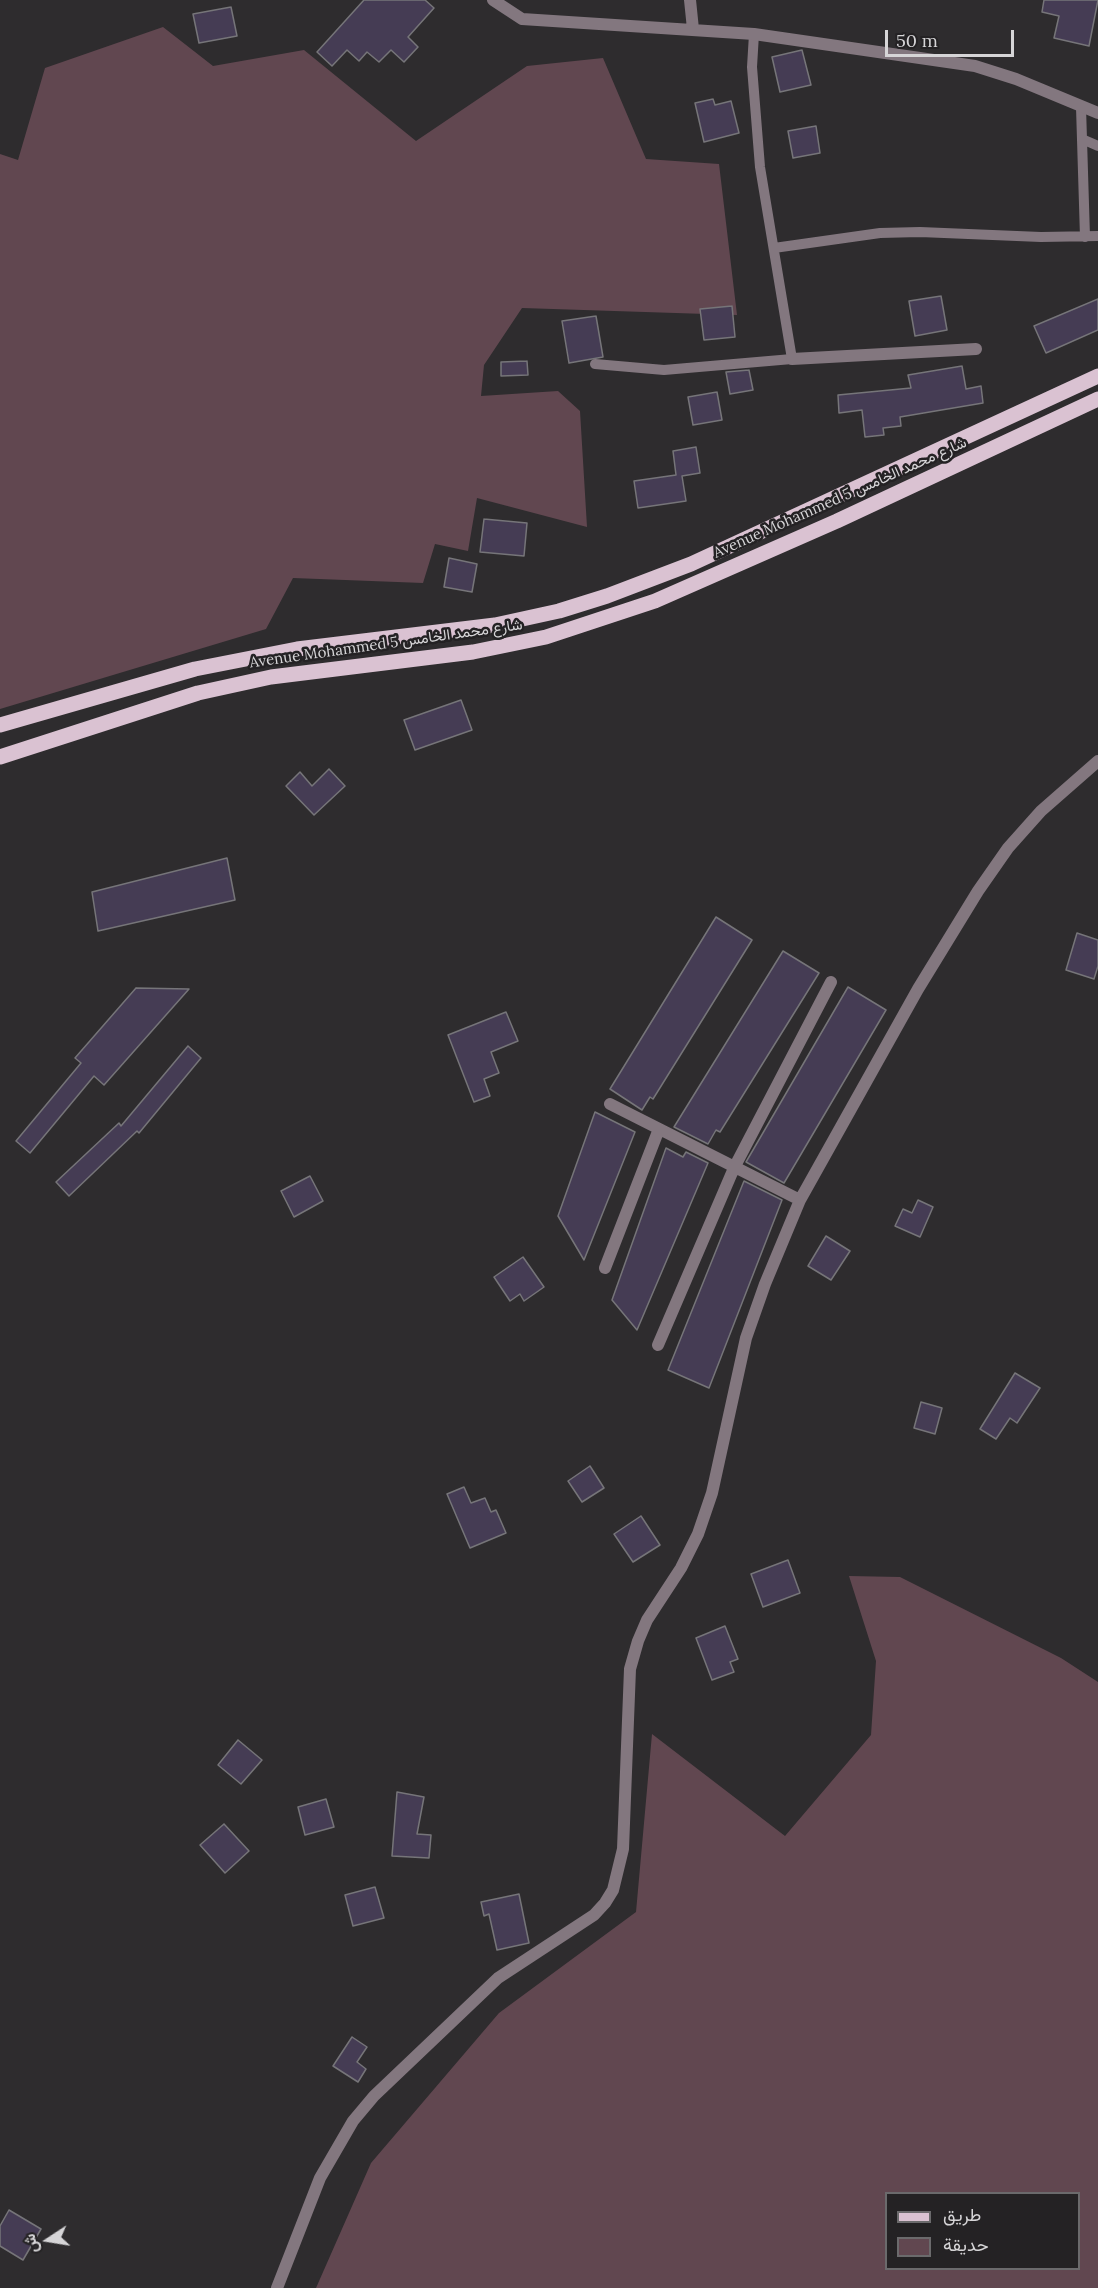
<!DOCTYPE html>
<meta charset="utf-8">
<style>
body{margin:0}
#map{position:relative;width:1098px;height:2288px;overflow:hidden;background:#2e2c2e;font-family:Lora,Vazirmatn,serif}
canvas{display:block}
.legend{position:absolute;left:885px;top:2192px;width:195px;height:78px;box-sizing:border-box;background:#242224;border:2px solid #6b6a6c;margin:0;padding:8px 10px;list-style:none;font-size:18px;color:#d6d5d7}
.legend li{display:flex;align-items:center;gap:12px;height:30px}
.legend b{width:30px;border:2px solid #6b6a6c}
.north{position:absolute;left:18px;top:2210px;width:60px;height:60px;-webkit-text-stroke:4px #242224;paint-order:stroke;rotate:258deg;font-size:16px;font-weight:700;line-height:24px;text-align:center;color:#d6d5d7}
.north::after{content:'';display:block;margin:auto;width:21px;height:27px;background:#d6d5d7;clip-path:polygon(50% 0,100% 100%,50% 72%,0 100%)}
.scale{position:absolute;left:885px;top:30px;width:129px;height:27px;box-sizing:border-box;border:3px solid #d6d5d7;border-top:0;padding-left:8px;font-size:18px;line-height:21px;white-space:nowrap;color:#d6d5d7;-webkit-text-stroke:4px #242224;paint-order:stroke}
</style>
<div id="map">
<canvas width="1098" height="2288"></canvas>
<ul class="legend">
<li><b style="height:8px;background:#dac2d2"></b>طريق</li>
<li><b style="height:16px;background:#614750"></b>حديقة</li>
</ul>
<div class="north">ش</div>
<div class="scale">50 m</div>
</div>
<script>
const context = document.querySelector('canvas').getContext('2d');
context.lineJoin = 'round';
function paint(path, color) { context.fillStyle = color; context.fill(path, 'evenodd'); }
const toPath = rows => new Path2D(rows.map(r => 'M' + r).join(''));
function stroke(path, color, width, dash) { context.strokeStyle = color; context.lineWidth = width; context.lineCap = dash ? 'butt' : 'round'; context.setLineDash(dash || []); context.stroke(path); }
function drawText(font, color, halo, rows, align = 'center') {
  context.font = font + ' Lora,Vazirmatn,serif'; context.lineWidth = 5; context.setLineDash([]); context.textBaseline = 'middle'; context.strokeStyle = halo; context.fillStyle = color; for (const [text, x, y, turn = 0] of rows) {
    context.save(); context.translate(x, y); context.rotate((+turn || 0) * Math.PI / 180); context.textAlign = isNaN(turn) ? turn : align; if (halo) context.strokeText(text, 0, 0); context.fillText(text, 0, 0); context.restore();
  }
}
paint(toPath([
 [163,27,213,66,304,50,416,141,527,66,603,58,646,159,719,164,737,315,522,308,484,365,481,396,558,391,580,411,587,527,477,498,468,551,435,544,423,583,293,578,266,629,0,709,0,154,18,160,45,68],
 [849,1576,900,1577,1061,1658,1098,1682,1098,2288,316,2288,371,2163,499,2013,636,1912,652,1734,785,1836,871,1735,876,1661],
 [886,2194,1078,2194,1078,2268,886,2268]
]), '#614750');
const building = toPath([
 [364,0,425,0,434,8,408,37,418,47,404,62,391,50,379,62,367,52,359,61,347,50,332,66,317,52,364,0],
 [1044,0,1098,0,1089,46,1054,38,1059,16,1042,12,1044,0],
 [231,7,237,36,199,43,193,14,231,7],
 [802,50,811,85,780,92,772,57,802,50],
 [713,99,715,105,731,101,739,133,704,142,695,103,713,99],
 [816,126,820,153,793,158,788,131,816,126],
 [941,296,947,330,915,336,909,301,941,296],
 [1098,299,1098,330,1046,353,1034,326,1098,299],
 [732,306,735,337,704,340,700,309,732,306],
 [596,316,603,357,569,363,562,321,596,316],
 [527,361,528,375,501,376,501,362,527,361],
 [962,366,966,389,981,386,983,403,900,417,901,426,883,428,884,435,865,437,862,410,839,413,838,395,911,388,908,375,962,366],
 [749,370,753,390,730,394,726,372,749,370],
 [717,392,722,420,693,425,688,397,717,392],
 [696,447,700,473,682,476,686,501,638,508,634,481,676,475,673,451,696,447],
 [484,519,527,523,524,556,480,552,484,519],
 [449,558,477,564,472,592,444,587,449,558],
 [461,700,472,730,415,750,404,720,461,700],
 [329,769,345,786,314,815,286,786,300,772,312,786,329,769],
 [227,858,235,900,98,931,92,892,227,858],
 [716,917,752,940,653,1099,650,1097,642,1110,610,1089,716,917],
 [1077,933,1098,940,1098,966,1094,979,1066,970,1077,933],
 [783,951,819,973,720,1132,716,1130,708,1144,674,1127,783,951],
 [848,987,886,1010,784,1183,746,1162,848,987],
 [136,988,189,989,104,1085,94,1076,30,1153,16,1141,81,1063,75,1058,136,988],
 [506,1012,518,1041,491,1052,499,1073,484,1079,490,1096,474,1102,448,1035,506,1012],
 [188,1046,201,1058,139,1133,137,1131,69,1196,56,1182,119,1123,121,1126,188,1046],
 [595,1112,635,1132,584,1260,558,1216,595,1112],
 [666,1148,683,1157,686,1152,708,1163,637,1330,612,1300,666,1148],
 [310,1176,323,1201,294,1217,281,1191,310,1176],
 [744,1181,782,1200,709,1388,668,1370,744,1181],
 [918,1200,933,1207,920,1237,895,1226,903,1209,912,1213,918,1200],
 [826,1236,850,1251,831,1280,808,1266,826,1236],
 [523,1257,544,1287,524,1301,520,1294,510,1301,494,1277,523,1257],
 [1015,1373,1040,1388,1017,1423,1010,1418,996,1439,980,1429,1015,1373],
 [921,1402,942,1408,935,1434,914,1428,921,1402],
 [590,1466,604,1488,582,1502,568,1481,590,1466],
 [464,1487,471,1503,485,1498,491,1512,496,1510,506,1533,470,1548,447,1494,464,1487],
 [641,1516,660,1545,633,1562,614,1534,641,1516],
 [788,1560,800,1593,763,1607,751,1574,788,1560],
 [725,1626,738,1659,730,1662,734,1672,712,1680,696,1638,725,1626],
 [238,1740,262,1760,241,1784,218,1765,238,1740],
 [397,1792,424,1797,417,1834,431,1835,429,1858,392,1856,397,1792],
 [326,1799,334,1827,305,1835,298,1807,326,1799],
 [224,1824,249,1851,225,1873,200,1845,224,1824],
 [375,1887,384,1918,353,1926,345,1895,375,1887],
 [519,1894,529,1943,497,1950,489,1914,484,1916,481,1902,519,1894],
 [352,2037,367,2047,357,2062,366,2069,358,2082,333,2066,352,2037],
 [9,2210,41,2229,23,2260,0,2246,0,2226,9,2210]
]);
paint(building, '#453c54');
stroke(building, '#767579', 1.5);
stroke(toPath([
 [1081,107,1085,237],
 [1082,139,1098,146],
 [774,248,880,233,920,232,1041,237,1098,236],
 [595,364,664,370,792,359,760,167,752,67,754,34]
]), '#83777f', 10);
stroke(toPath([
 [493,0,522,19,754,34,975,66,1016,79,1098,113],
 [690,0,693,29],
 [792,359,976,349],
 [610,1104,800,1200],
 [605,1268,659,1129],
 [658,1345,734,1168,831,982],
 [277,2288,320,2178,353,2121,374,2096,498,1978,594,1915,605,1903,613,1890,623,1849,630,1669,638,1641,647,1620,681,1568,698,1534,712,1493,746,1338,765,1284,800,1200,918,989,978,891,1008,848,1041,811,1098,761]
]), '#83777f', 12);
stroke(toPath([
 [0,725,195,669,297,649,495,625,559,611,607,596,691,564,1098,376],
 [0,757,198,693,271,677,473,652,546,637,655,601,837,521,1098,399]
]), '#dac2d2', 15);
drawText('15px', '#d6d5d7', '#242224', [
 ["Avenue Mohammed 5 شارع محمد الخامس",840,498,-24],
 ["Avenue Mohammed 5 شارع محمد الخامس",386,644,-8]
]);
</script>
